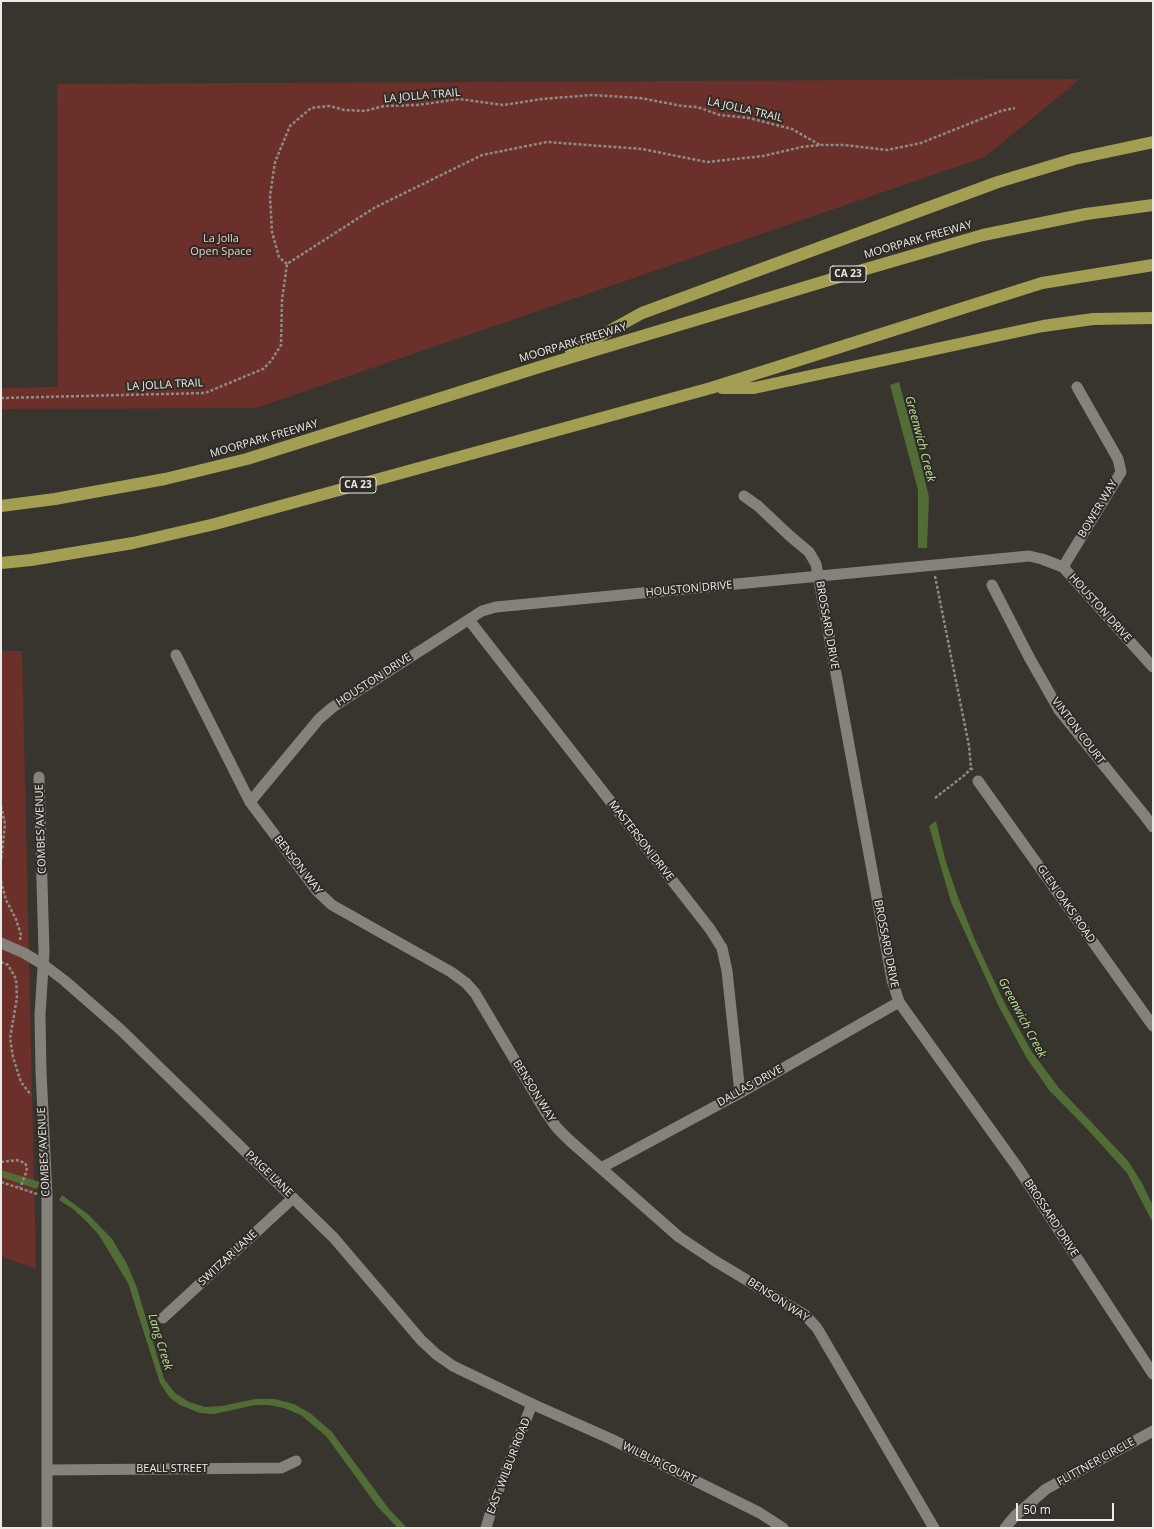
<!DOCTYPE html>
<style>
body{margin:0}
#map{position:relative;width:1154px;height:1529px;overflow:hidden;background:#38352f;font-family:"Open Sans",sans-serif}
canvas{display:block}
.frame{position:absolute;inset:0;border:2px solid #edebe8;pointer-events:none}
.scale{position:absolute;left:1016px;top:1503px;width:98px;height:18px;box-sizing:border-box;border:2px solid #edebe8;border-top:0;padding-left:5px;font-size:12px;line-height:14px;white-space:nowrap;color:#edebe8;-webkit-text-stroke:3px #2e2b26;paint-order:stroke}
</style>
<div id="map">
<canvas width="1154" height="1529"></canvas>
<div class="frame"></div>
<div class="scale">50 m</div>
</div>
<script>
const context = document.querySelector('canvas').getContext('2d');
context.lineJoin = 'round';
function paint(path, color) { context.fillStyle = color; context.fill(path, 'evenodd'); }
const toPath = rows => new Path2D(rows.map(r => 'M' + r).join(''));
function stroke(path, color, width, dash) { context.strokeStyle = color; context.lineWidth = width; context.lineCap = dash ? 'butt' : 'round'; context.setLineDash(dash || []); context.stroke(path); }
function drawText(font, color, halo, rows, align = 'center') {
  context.font = font + ' "Open Sans",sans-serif'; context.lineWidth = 4; context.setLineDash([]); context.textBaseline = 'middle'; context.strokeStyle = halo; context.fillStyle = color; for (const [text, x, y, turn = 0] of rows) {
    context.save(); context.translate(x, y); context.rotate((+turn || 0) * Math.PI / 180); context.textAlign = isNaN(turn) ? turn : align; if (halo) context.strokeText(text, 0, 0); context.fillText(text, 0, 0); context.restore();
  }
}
paint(toPath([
 [1080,79,985,157,256,408,1,409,1,388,58,387,57,84],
 [1,651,22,651,36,1269,1,1256]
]), '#6b302a');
paint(toPath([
 [899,382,923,472,929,497,927,548,918,548,918,490,890,385],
 [936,821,945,859,958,897,975,940,1005,1004,1032,1052,1059,1088,1128,1161,1142,1183,1153,1206,1153,1223,1127,1173,1089,1131,1049,1090,1026,1057,999,1007,951,902,929,826],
 [1,1170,40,1182,37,1189,1,1177],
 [62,1195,89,1215,112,1239,127,1264,137,1288,164,1379,175,1393,189,1402,205,1407,222,1406,255,1399,275,1399,294,1404,310,1413,332,1432,389,1509,407,1528,398,1528,393,1523,377,1506,326,1436,301,1415,284,1408,269,1405,255,1405,214,1414,200,1413,180,1405,170,1398,160,1383,128,1283,99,1235,86,1221,73,1209,59,1200]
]), '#516c34');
stroke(toPath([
 [287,264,279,257,272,232,270,196,275,162,290,126,311,108,330,106,344,110,365,111,384,106,418,105,459,99,503,105,542,99,592,95,640,98,682,106,697,107,720,115,749,118,792,129,820,145],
 [1,398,205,393,263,369,271,361,281,345,282,300,287,264,374,208,482,155,547,142,642,149,707,162,763,156,802,147,821,145,844,145,887,150,921,143,1001,111,1015,108],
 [935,576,969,746,971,768,973,771],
 [935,798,966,774,971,768],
 [1,806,5,824,1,861],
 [1,881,6,900,16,919,21,935,20,940],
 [1,962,8,965,16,979,17,998,10,1038,13,1057,21,1082,31,1095],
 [1,1162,17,1160,25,1163,27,1167,26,1173,20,1188],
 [1,1182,37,1194]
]), '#8d8b86', 2.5, [3, 2]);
stroke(toPath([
 [744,496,758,506,791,537,809,552,816,564,892,980,899,1002,1018,1168,1153,1374],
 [1063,567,1121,472,1118,459,1077,387],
 [992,585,1029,657,1059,710,1145,816,1153,827],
 [469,620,710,929,722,948,727,971,740,1093],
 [176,655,250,802,317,891,332,905,451,972,466,983,475,993,545,1111,557,1128,569,1140,679,1237,715,1261,805,1315,817,1328,934,1528],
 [39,777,44,952,40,1015,41,1071,47,1196,47,1528],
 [978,781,1153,1026],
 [250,802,319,719,333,707,482,611,496,607,1029,556,1042,559,1063,567,1153,667],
 [601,1168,740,1093,899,1002],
 [163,1318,293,1198],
 [532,1404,611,1439,760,1513,783,1528],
 [47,1470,281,1468,296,1461],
 [1005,1528,1015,1516,1046,1489,1153,1431]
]), '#85817b', 11);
stroke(toPath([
 [1,943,24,953,44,965,65,981,121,1030,334,1238,421,1340,436,1354,453,1366,532,1404,493,1504,486,1528]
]), '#85817b', 11);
stroke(toPath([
 [571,352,642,313,998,182,1074,159,1153,142],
 [722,388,754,388,1043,326,1093,319,1153,318],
 [1,506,55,499,165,479,247,459,549,364,859,271,983,235,1086,214,1153,205],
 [1,563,31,560,133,543,215,524,711,388,1042,283,1153,265]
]), '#a49e52', 12);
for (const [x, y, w] of [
 [848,274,36],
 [358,485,36]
]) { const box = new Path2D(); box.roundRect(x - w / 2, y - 8, w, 16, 3); context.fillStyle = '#2e2b26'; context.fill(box); stroke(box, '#edebe8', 1); }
drawText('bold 10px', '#edebe8', null, [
 ["CA 23",848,274],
 ["CA 23",358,485]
]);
drawText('11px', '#edebe8', '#2e2b26', [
 ["LA JOLLA TRAIL",422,96,-5],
 ["LA JOLLA TRAIL",745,110,13],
 ["MOORPARK FREEWAY",918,240,-16],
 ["MOORPARK FREEWAY",573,343,-17],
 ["LA JOLLA TRAIL",165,385,-3],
 ["MOORPARK FREEWAY",264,439,-16],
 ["BOWER WAY",1098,509,-59],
 ["HOUSTON DRIVE",689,589,-5],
 ["HOUSTON DRIVE",1100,608,48],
 ["BROSSARD DRIVE",827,625,80],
 ["HOUSTON DRIVE",374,680,-33],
 ["VINTON COURT",1078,731,53],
 ["COMBES AVENUE",41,829,-92],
 ["MASTERSON DRIVE",641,841,52],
 ["BENSON WAY",298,865,52],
 ["GLEN OAKS ROAD",1066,904,55],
 ["BROSSARD DRIVE",886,944,79],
 ["DALLAS DRIVE",750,1086,-29],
 ["BENSON WAY",534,1091,58],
 ["COMBES AVENUE",44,1152,-93],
 ["PAIGE LANE",269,1174,44],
 ["BROSSARD DRIVE",1051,1218,57],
 ["SWITZAR LANE",228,1258,-43],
 ["BENSON WAY",778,1300,33],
 ["FLITTNER CIRCLE",1096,1462,-29],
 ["WILBUR COURT",659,1463,26],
 ["EAST WILBUR ROAD",509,1466,-69],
 ["BEALL STREET",172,1469]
]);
drawText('11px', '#f2c9c3', '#2e2b26', [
 ["La Jolla",221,239],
 ["Open Space",221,252]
]);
drawText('italic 12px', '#b6e08d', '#2e2b26', [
 ["Greenwich Creek",920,439,75],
 ["Greenwich Creek",1022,1018,62],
 ["Lang Creek",160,1342,73]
]);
</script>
